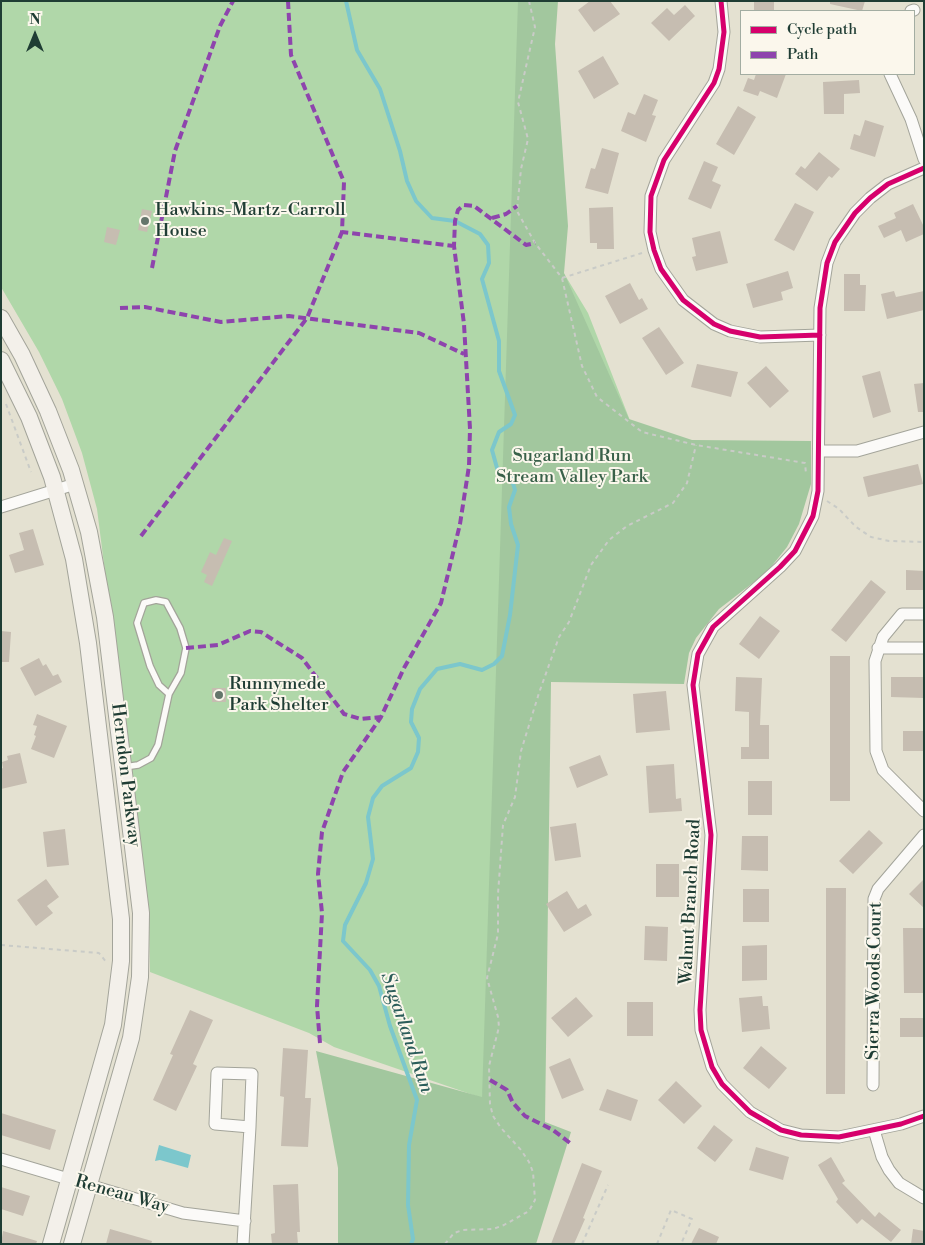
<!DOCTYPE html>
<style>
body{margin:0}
#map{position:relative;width:925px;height:1245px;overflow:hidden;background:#e4e1d1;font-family:"Libre Bodoni",serif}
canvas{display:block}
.frame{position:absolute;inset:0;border:2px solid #1f3d34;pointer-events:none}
.legend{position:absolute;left:740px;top:10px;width:175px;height:65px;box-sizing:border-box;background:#fbf7ec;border:1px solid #a3ada2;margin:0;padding:6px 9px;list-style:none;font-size:15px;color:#1f3d34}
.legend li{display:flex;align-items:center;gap:10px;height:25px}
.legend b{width:25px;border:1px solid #a3ada2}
.north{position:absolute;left:10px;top:10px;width:50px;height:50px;-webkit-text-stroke:4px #fbf7ec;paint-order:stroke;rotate:0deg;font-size:14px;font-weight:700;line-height:20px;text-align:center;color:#1f3d34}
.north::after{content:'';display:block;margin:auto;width:18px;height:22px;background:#1f3d34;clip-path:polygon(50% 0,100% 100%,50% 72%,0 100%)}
</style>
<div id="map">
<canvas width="925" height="1245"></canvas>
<div class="frame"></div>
<ul class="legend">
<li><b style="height:6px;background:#d6006c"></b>Cycle path</li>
<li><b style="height:6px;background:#8e44ad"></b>Path</li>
</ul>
<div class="north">N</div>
</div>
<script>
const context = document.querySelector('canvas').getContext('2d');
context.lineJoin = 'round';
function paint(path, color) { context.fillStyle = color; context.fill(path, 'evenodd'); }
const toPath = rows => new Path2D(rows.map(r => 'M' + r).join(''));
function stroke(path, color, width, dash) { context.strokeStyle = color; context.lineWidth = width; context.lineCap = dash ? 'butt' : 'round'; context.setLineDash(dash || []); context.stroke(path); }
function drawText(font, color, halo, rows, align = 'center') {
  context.font = font + ' "Libre Bodoni",serif'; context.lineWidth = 4; context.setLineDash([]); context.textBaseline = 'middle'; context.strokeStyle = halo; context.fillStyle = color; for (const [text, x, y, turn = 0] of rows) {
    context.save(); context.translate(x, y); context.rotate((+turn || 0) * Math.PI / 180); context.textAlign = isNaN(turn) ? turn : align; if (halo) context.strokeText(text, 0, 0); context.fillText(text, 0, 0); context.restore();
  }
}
paint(toPath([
 [1,1,545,1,537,229,588,313,638,441,551,681,482,1098,334,1047,309,1033,150,972,149,919,97,509,82,453,62,399,39,352,1,287]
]), '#b0d7a9');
paint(toPath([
 [518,1,558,1,555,44,568,226,564,273,629,419,692,440,811,441,811,484,799,524,787,547,767,572,719,609,696,638,689,653,684,684,551,682,545,1122,571,1132,536,1244,338,1244,338,1168,316,1051,482,1097]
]), '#a2c79e');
paint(toPath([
 [159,1145,191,1155,188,1168,160,1160,155,1161]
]), '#7cc7cc');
stroke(toPath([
 [346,1,357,50,380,89,400,151,407,181,416,201,432,218,455,221,480,234,488,245,489,263,482,279,499,341,499,371,515,415,511,424,499,432,492,450,497,468,511,477,515,490,509,507,511,524,518,545,510,615,502,656,494,664,482,670,460,664,437,669,420,689,412,709,411,722,419,738,418,752,411,768,382,786,373,798,368,817,373,859,366,883,345,925,343,941,370,970,379,986,390,1026,417,1100,409,1145,408,1205,413,1239,411,1244]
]), '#7cc7cc', 4);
paint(toPath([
 [590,1,610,1,620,14,594,32,578,10],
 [754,1,774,1,774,11,754,11],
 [830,1,865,1,862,11,830,4],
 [685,5,695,16,669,41,651,23,667,8,674,15],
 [603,56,619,84,594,99,578,71],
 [756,74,786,74,777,98,760,91,758,96,743,91,748,78,754,80],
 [859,80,860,93,844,94,844,114,824,114,823,82],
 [644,94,658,100,652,115,656,116,646,142,621,131,628,112,635,115],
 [738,106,756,117,734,155,716,144],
 [865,120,884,126,875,157,850,149,854,134,860,136],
 [602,148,619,153,608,194,585,188,591,168,595,169],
 [819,152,840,169,832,178,829,176,817,191,795,174,801,166,805,169],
 [704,161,718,167,712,181,721,185,711,209,688,199],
 [795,203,814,212,794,251,774,240],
 [913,204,924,227,924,234,906,242,901,230,884,238,878,226,896,218,894,213],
 [613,207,614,249,597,249,597,243,590,243,589,208],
 [142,209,152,211,147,232,138,230],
 [107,227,120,230,116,245,104,242],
 [720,231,728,263,696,271,692,257,696,256,692,238],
 [788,271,793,288,781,292,783,300,753,308,746,284],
 [844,274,860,274,860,285,866,285,865,311,844,311],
 [630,283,639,300,642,298,648,309,620,324,605,296],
 [894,291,896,297,924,291,924,310,887,319,881,294],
 [659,327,684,363,666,375,642,338],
 [697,364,738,372,731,397,691,387],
 [766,366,789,391,770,408,747,383],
 [880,371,891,412,873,418,862,376],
 [924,383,924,412,918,412,914,384],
 [918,464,923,484,868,497,863,477],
 [33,529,44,565,15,573,9,555,24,550,19,533],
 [224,538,232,541,212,586,204,582,207,575,201,572,210,552,216,555],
 [906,570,924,571,924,590,906,590],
 [871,580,886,592,846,642,831,630],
 [760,616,780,631,759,659,739,644],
 [1,631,11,632,9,662,1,662],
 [830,656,850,656,850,801,830,801],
 [39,658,43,666,46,664,53,676,58,674,62,682,35,696,20,668],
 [736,677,762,678,760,725,769,725,769,759,741,759,741,747,749,747,749,712,735,711],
 [891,677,924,677,924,698,891,697],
 [212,688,226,688,226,702,212,702],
 [666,691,670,730,636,733,633,694],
 [37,714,67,726,54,758,31,749,36,736,34,735,37,726,33,725],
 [903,731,924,731,924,751,903,751],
 [20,753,27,783,1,789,1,769,3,768,2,762,8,760,7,756],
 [600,755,608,775,577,788,569,767],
 [674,764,676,799,681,798,682,811,649,813,646,766],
 [748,781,772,781,772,815,748,815],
 [576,823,581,857,555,861,550,827],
 [65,829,69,865,47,867,43,832],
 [869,830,883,843,853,874,839,861],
 [742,836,768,836,768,871,741,870],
 [656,864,679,864,679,897,656,897],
 [46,879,59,897,47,906,53,913,36,926,17,900],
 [924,879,924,908,909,894],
 [826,888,846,888,845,1094,826,1094],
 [743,889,769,889,769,922,743,922],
 [567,891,578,909,586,904,592,915,564,932,546,904],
 [645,926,668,927,667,961,644,960],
 [903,928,923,928,923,993,904,993],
 [767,945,767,980,742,981,742,946],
 [762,996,763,1006,768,1006,770,1029,742,1032,739,998],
 [576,997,593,1016,568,1037,551,1018],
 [627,1002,653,1002,653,1036,627,1036],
 [190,1010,213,1020,193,1064,197,1066,176,1111,153,1100,173,1055,170,1054],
 [900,1018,924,1018,924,1037,900,1037],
 [761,1046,787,1068,769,1089,743,1068],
 [283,1048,308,1050,305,1098,311,1098,308,1147,281,1146,284,1097,280,1096],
 [570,1058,584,1090,562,1099,549,1067],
 [676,1081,702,1106,684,1124,658,1100],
 [607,1089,638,1100,631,1121,599,1110],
 [1,1113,56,1130,50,1150,1,1135],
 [714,1125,733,1140,715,1162,697,1148],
 [756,1147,789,1157,783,1180,749,1170],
 [831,1157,845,1181,842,1183,875,1217,879,1212,901,1230,891,1242,862,1219,857,1224,836,1202,838,1199,818,1165],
 [582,1163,602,1171,583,1218,585,1219,574,1244,551,1244],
 [298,1184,300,1232,297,1232,298,1244,272,1244,271,1234,275,1233,273,1185],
 [1,1187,30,1196,23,1216,1,1209],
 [699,1228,719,1237,716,1244,691,1244],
 [110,1229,152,1241,151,1244,106,1244],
 [913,1229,924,1231,924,1244,911,1244],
 [3,1231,37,1241,36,1244,1,1244]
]), '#c6bdb1');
const lane = toPath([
 [124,767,138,765,151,758,158,745,169,694,181,673,186,648,180,628,166,602,156,600,144,603,137,623,150,666,159,685,169,694]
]);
const street = toPath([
 [721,1,724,32,719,69,714,83,664,160,651,196,650,232,654,250,661,269,683,300,714,324,730,331,760,337,820,335],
 [911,11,914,10],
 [890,74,911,119,924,159],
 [924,168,888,184,870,198,855,213,835,242,827,263,820,308,818,491,813,516,795,551,780,567,713,627,698,654,693,685,711,835,700,1010,701,1030,712,1067,722,1084,750,1112,781,1130,801,1135,839,1137,901,1124,924,1116],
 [819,451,857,451,924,432],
 [1,507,75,484],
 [924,614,902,614,883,637,875,661,876,751,883,770,924,811],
 [878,648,924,648],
 [873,1085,874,899,878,889,924,835],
 [874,1130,882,1157,889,1170,899,1183,924,1198],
 [1,1159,183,1213,245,1221],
 [243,1244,250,1127,252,1074,217,1073,215,1124,250,1127]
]);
const secondary = toPath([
 [1,318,22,355,48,411,71,470,89,532,105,617,141,913,140,977,131,1038,72,1244],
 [1,360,29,417,52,477,74,559,88,643,121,919,121,961,113,1025,51,1244]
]);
stroke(lane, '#a3a49a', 8);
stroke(street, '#a3a49a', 13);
stroke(secondary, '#a3a49a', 18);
stroke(toPath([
 [529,1,535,27,518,102,528,139,521,169,517,211,535,243,562,278,582,366,597,397,642,432,696,445,805,463,806,474],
 [562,278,642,253],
 [6,404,31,472],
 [827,501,839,509,856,527,871,537,889,541,924,542],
 [1,945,99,953,107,963],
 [445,1244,454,1233,463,1230,493,1229,504,1225,529,1211,535,1200,533,1172,529,1162,521,1150,501,1128,493,1116,490,1104,489,1066,499,1027,498,1017,487,978,498,934,498,894,503,825,515,797,521,751,539,693,559,637,569,622,591,565,609,540,627,526,673,503,687,483,696,445],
 [582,1244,608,1185],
 [657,1244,671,1210,692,1219,681,1244]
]), '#c9cbc7', 2, [4, 4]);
stroke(lane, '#fbfaf8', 5.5);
stroke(street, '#fbfaf8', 11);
stroke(secondary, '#f3f0ea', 16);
stroke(toPath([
 [288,1,291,55,344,182,342,232,454,246],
 [492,218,506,214,517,206],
 [152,268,175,151,220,26,233,1],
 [120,308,145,307,221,322,289,316,419,333,464,354],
 [141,536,307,318,342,232],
 [186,648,218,645,250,631,261,632,302,658,344,714,361,719,381,717],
 [320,1043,317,1006,322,913,318,874,322,832,343,772,381,717,404,668,441,603,460,524,469,466,470,429,464,324,454,246,455,221,458,210,464,205,474,206,526,245,535,243],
 [490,1080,507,1090,513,1103,525,1116,553,1130,570,1143]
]), '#8e44ad', 4, [8, 4]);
stroke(toPath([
 [721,1,724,32,719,69,714,83,664,160,651,196,650,232,654,250,661,269,683,300,714,324,730,331,760,337,820,335],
 [924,168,888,184,870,198,855,213,835,242,827,263,820,308,818,491,813,516,795,551,780,567,713,627,698,654,693,685,711,835,700,1010,701,1030,712,1067,722,1084,750,1112,781,1130,801,1135,839,1137,901,1124,924,1116]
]), '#d6006c', 5);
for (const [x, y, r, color] of [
 [145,221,5,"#64766b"],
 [219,695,5,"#64766b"]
]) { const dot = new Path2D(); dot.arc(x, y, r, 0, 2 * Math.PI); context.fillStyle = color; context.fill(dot); stroke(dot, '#fbf7ec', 2); }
drawText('18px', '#1f3d34', '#fbf7ec', [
 ["Hawkins-Martz-Carroll",155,211],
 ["House",155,232],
 ["Runnymede",229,685],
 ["Park Shelter",229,706]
], 'left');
drawText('18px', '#396149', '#fbf7ec', [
 ["Sugarland Run",572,457],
 ["Stream Valley Park",572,478]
]);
drawText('18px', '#1f3d34', '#fbf7ec', [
 ["Herndon Parkway",125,775,83],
 ["Walnut Branch Road",691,902,-87],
 ["Sierra Woods Court",875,981,-89],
 ["Reneau Way",122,1195,16]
]);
drawText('italic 19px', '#2b5d5a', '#fbf7ec', [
 ["Sugarland Run",406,1033,71]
]);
</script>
